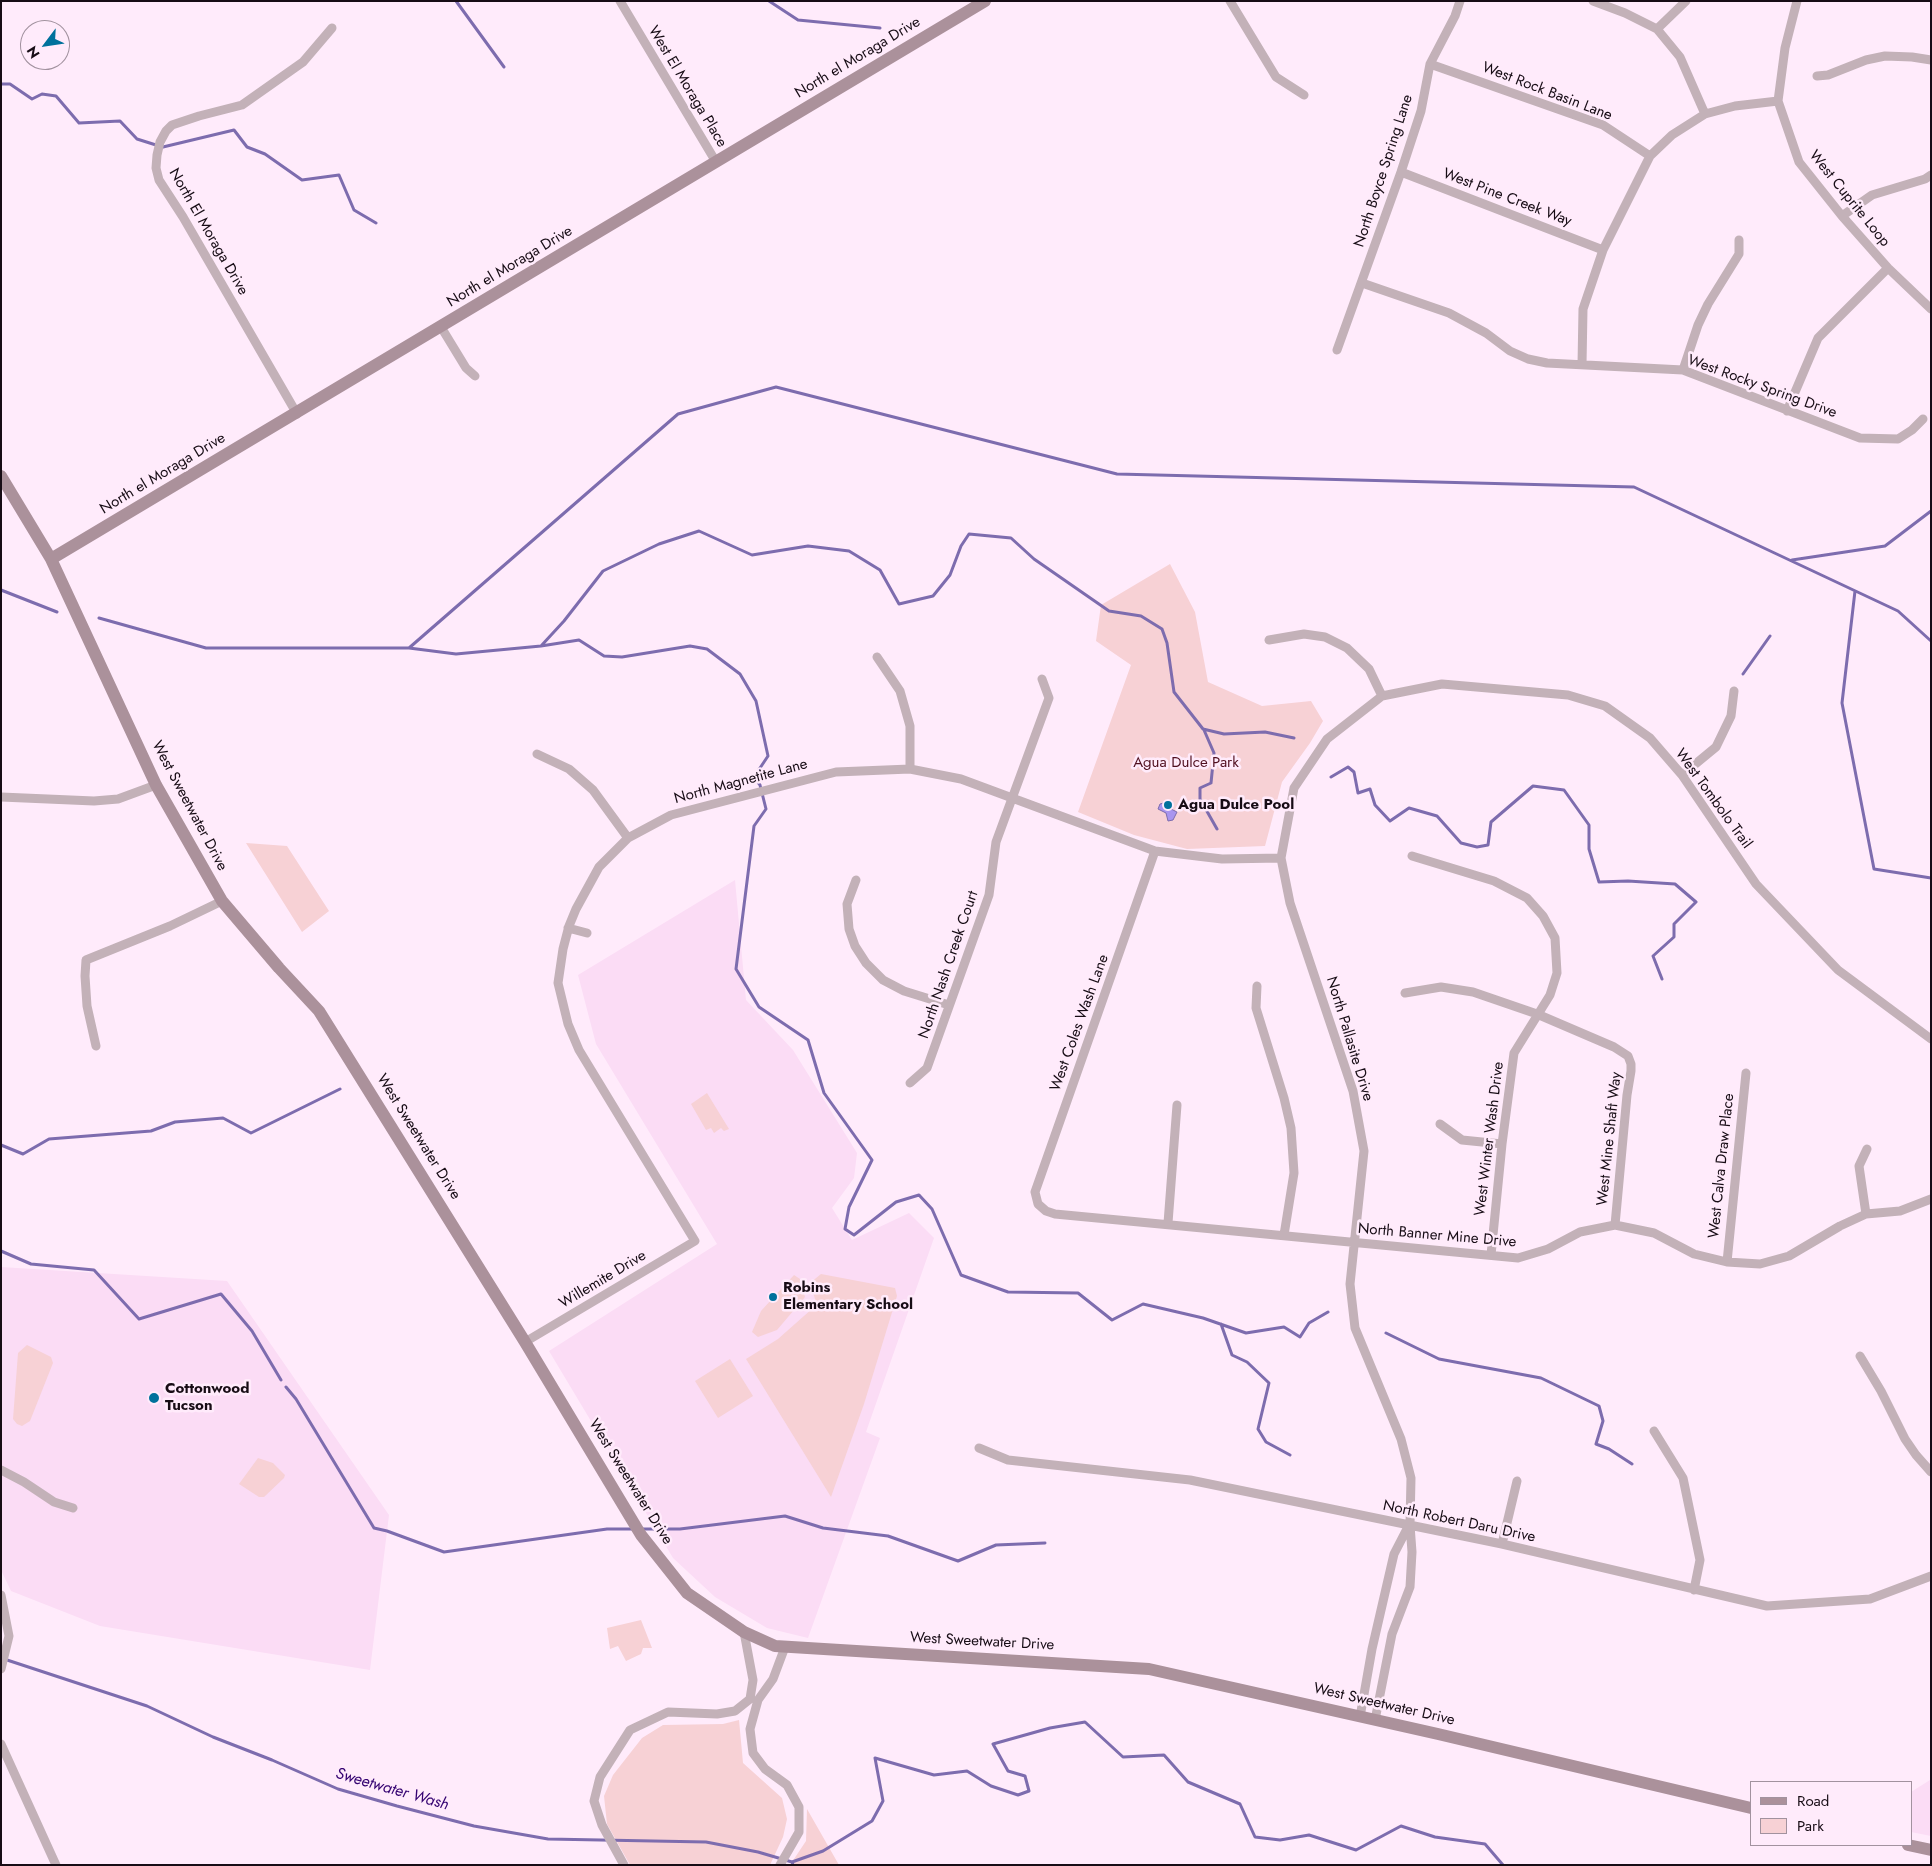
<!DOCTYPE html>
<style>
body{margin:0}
#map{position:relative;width:1932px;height:1866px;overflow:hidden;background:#ffebfb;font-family:Jost,sans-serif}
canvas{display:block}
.frame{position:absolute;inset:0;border:2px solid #170c15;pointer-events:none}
.legend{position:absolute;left:1750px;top:1781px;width:162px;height:65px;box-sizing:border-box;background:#ffebfb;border:1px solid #a2929f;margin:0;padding:6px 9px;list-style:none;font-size:15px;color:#170c15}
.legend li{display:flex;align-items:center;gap:10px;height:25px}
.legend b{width:25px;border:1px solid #a2929f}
.north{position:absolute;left:20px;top:20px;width:50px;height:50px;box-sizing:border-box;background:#ffebfb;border:1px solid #a2929f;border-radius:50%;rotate:239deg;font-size:14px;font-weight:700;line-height:20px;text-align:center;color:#170c15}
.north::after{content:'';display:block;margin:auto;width:18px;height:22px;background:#00719c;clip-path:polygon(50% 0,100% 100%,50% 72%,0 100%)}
</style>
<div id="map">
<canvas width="1932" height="1866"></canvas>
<div class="frame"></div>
<ul class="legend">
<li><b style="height:6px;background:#ab919b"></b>Road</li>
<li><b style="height:14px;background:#f7d1d5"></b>Park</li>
</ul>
<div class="north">N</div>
</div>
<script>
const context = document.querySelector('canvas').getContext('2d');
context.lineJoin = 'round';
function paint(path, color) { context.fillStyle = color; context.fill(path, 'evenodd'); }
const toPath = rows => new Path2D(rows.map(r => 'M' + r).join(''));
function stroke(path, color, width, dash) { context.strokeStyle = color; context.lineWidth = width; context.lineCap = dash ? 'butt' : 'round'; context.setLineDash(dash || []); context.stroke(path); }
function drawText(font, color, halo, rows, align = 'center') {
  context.font = font + ' Jost,sans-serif'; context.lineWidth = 5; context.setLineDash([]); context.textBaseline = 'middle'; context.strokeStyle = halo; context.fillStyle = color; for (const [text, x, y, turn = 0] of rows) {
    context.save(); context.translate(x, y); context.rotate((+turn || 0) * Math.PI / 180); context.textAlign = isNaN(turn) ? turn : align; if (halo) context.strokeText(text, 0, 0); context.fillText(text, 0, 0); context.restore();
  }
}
paint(toPath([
 [735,880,746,1000,793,1050,857,1153,854,1178,832,1208,852,1240,909,1213,934,1238,866,1432,880,1438,808,1638,767,1628,715,1597,673,1558,549,1351,717,1244,596,1044,578,975],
 [1,1267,227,1281,389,1515,370,1670,100,1626,11,1591,1,1570],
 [1930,1780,1931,1781,1931,1836,1911,1832,1911,1792]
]), '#fbdcf5');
paint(toPath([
 [1170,564,1195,612,1208,682,1262,706,1311,701,1323,721,1310,743,1282,782,1265,846,1187,849,1134,835,1078,812,1131,665,1096,641,1101,605],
 [246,843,287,846,329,911,302,932],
 [707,1093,729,1129,724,1131,721,1128,714,1133,711,1128,706,1130,691,1104],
 [821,1274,895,1288,897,1296,864,1404,831,1497,746,1359,778,1339,813,1308,815,1299,810,1283],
 [794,1275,800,1279,805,1297,777,1330,758,1337,752,1332,761,1311],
 [27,1345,51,1357,53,1363,30,1421,22,1426,17,1424,13,1419,18,1353],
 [730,1359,753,1396,718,1418,695,1381],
 [258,1458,273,1463,285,1475,284,1478,264,1497,259,1497,239,1484],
 [641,1620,652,1648,643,1648,641,1654,626,1661,618,1646,610,1649,607,1628],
 [739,1720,743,1763,782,1798,787,1819,783,1837,770,1865,630,1865,607,1824,604,1796,613,1775,642,1738,663,1725,723,1724],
 [807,1809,839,1865,790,1865,806,1841]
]), '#f7d1d5');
const water = toPath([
 [1167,802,1169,808,1177,812,1173,820,1168,821,1166,813,1158,809,1160,804,1167,802]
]);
paint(water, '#a995ef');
stroke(water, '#7d6cae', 1);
stroke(toPath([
 [456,1,504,67],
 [769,1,798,20,880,28],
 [1,84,10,84,32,99,42,94,56,96,79,123,120,121,137,139,156,145],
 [163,147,234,130,247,147,265,154,302,180,339,175,354,210,376,223],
 [1792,560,1885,546,1931,511],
 [1,590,57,612],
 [1855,591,1842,703,1874,869,1931,878],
 [99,618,206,648,409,648,678,414,776,387,1117,474,1634,487,1898,611,1931,641],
 [541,646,579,640,604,656,622,657,690,646,707,649,740,674,756,701,768,756,754,777,760,785,766,809,754,826,736,969,759,1007,808,1040,824,1093,872,1160,849,1207,845,1229,854,1235,896,1202,919,1195,932,1209,961,1275,1008,1292,1078,1293,1112,1320,1143,1304,1203,1318,1246,1333,1284,1327,1300,1337,1309,1323,1328,1312],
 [409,648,456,654,541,646,564,621,603,571,659,544,699,531,752,555,808,546,849,551,880,570,899,604,933,596,950,575,961,546,969,534,1011,538,1034,559,1109,611,1141,616,1162,629,1167,643,1174,692,1203,729,1224,734,1265,732,1294,738],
 [1743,674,1770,636],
 [1204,730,1214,753,1211,783,1200,788,1200,799,1217,829],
 [1331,777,1348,767,1354,772,1358,793,1370,789,1375,805,1390,821,1409,808,1437,816,1461,843,1477,847,1488,845,1491,822,1533,786,1564,790,1589,825,1589,849,1599,882,1628,881,1675,884,1696,902,1674,924,1674,937,1653,956,1662,979],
 [1,1145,23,1154,49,1139,151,1131,175,1122,223,1118,251,1133,340,1089],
 [1,1251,31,1264,94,1270,139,1319,221,1294,252,1331,281,1380],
 [1221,1324,1232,1355,1247,1362,1269,1383,1258,1429,1266,1442,1290,1455],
 [1386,1333,1439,1359,1541,1378,1599,1406,1603,1421,1596,1444,1609,1449,1632,1464],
 [286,1387,296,1399,374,1528,387,1531,444,1552,607,1529,633,1529],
 [641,1529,680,1529,785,1516,823,1528,888,1536,958,1561,996,1545,1045,1543],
 [4,1659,147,1706,213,1737,272,1760,338,1789,397,1806,474,1826,548,1839,706,1842,758,1852,792,1862,793,1865],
 [792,1862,823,1851,872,1821,883,1801,875,1758,934,1775,967,1771,991,1786,1018,1795,1029,1791,1025,1776,1008,1771,993,1744,1050,1728,1085,1722,1123,1757,1164,1755,1188,1782,1240,1804,1255,1837,1280,1840,1309,1835,1356,1850,1401,1826,1435,1837,1485,1844,1503,1865]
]), '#7d6cae', 3);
stroke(toPath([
 [620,1,716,162],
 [1230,1,1276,77,1304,95],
 [1593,1,1625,13,1657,29,1680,57,1705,114],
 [1797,1,1785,48,1778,101,1799,162,1842,216,1888,268,1931,309],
 [1657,29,1686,1],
 [1430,64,1603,125,1650,156],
 [1817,76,1828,75,1866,60,1885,56,1912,57,1931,60],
 [1401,172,1603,250],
 [1842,216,1872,195,1925,179,1931,175],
 [1362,283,1449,313,1486,333,1510,351,1528,359,1547,363,1683,370,1860,438,1898,439,1912,430,1923,419],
 [441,327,466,368,475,376],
 [1337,350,1401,172,1421,111,1430,64,1455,16,1460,1],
 [1582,365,1583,309,1603,250,1650,156,1672,135,1705,114,1735,106,1778,101],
 [1683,370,1698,325,1708,304,1739,254,1739,240],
 [1787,411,1818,338,1888,268],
 [297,414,183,217,159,180,156,168,157,155,160,142,166,131,172,125,199,116,242,105,303,62,332,28],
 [1269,640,1304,634,1325,637,1347,648,1369,669,1382,696],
 [877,657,900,691,910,726,910,769],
 [537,754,569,769,593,790,628,838],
 [1682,775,1716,747,1731,716,1734,691],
 [1,797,94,801,118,799,156,785],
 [1155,851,1035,1192,1038,1204,1046,1211,1055,1214,1518,1258,1548,1249,1580,1232,1615,1225,1654,1233,1694,1254,1727,1262,1760,1264,1789,1256,1840,1226,1866,1214,1900,1211,1931,1199],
 [1412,856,1494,881,1527,898,1543,916,1555,938,1557,973,1550,995,1514,1053,1502,1144,1491,1255],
 [856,880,847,904,849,929,855,946,866,963,883,980,904,991,949,1005],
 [568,928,587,933],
 [1257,986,1256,1008,1284,1098,1291,1128,1294,1173,1284,1235],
 [1405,993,1441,987,1473,992,1537,1014,1614,1047,1628,1056,1631,1064,1631,1071,1627,1095,1615,1225],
 [96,1046,87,1006,85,976,86,960,170,926,222,901],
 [910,1083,927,1068,989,895,996,842,1049,698,1042,679],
 [1440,1124,1462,1140,1502,1144],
 [1866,1214,1859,1166,1867,1149],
 [1168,1223,1177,1105],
 [1727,1262,1746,1073],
 [525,1342,695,1241,579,1050,568,1024,558,983,563,949,569,926,576,909,599,867,628,838,671,815,836,772,910,769,961,779,1155,851,1222,859,1281,858],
 [1860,1356,1881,1391,1905,1439,1916,1455,1931,1472],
 [1654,1431,1683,1478,1700,1560,1694,1590],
 [979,1448,1008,1460,1190,1480,1502,1544,1767,1606,1870,1599,1931,1576],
 [1,1470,24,1482,54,1502,73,1508],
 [1502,1544,1517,1481],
 [1,1595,9,1636,1,1669],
 [1360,1717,1372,1649,1394,1554,1409,1525],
 [1375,1720,1392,1634,1410,1587,1412,1552,1410,1525,1411,1478,1401,1439,1355,1328,1350,1284,1364,1151,1353,1091,1290,903,1281,858,1294,788,1327,739,1382,696,1442,684,1568,695,1605,706,1650,738,1682,775,1756,884,1838,970,1931,1039],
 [1,1744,56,1865],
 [624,1865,602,1825,594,1801,600,1777,630,1730,668,1712,717,1714,735,1711,750,1699,753,1680,744,1632],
 [780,1865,799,1832,799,1807,787,1785,765,1769,753,1753,750,1729,758,1700,773,1679,785,1647]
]), '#c3b1b8', 9);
stroke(toPath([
 [1,476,51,559,156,785,222,901,279,968,319,1011,525,1342,641,1535,687,1593,744,1632,775,1646,1149,1669,1438,1734,1751,1808],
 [51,559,985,1],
 [1908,1845,1931,1850]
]), '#ab919b', 12);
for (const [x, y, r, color] of [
 [1168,805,5,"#00719c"],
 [773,1297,5,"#00719c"],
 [154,1398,6,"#00719c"]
]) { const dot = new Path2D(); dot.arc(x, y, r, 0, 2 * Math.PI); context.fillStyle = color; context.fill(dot); stroke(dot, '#ffebfb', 2); }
drawText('15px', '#170c15', '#ffebfb', [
 ["North el Moraga Drive",858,58,-31],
 ["West El Moraga Place",687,87,59],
 ["West Rock Basin Lane",1547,92,21],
 ["North Boyce Spring Lane",1384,171,-72],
 ["West Pine Creek Way",1507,198,21],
 ["West Cuprite Loop",1849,199,51],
 ["North El Moraga Drive",208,232,60],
 ["North el Moraga Drive",510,267,-31],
 ["West Rocky Spring Drive",1762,387,20],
 ["North el Moraga Drive",163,474,-31],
 ["North Magnetite Lane",741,782,-15],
 ["West Tombolo Trail",1713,799,54],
 ["West Sweetwater Drive",189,806,62],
 ["North Nash Creek Court",949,965,-71],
 ["West Coles Wash Lane",1080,1023,-70],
 ["North Pallasite Drive",1349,1039,73],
 ["West Sweetwater Drive",418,1137,58],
 ["West Winter Wash Drive",1490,1139,-83],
 ["West Mine Shaft Way",1610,1139,-84],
 ["West Calva Draw Place",1722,1166,-84],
 ["North Banner Mine Drive",1437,1236,5],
 ["Willemite Drive",603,1280,-31],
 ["West Sweetwater Drive",630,1482,58],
 ["North Robert Daru Drive",1459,1522,12],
 ["West Sweetwater Drive",982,1642,3],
 ["West Sweetwater Drive",1384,1705,13]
]);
drawText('15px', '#500f1f', '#ffebfb', [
 ["Agua Dulce Park",1186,763]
]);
drawText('bold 15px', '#170c15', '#ffebfb', [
 ["Agua Dulce Pool",1178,805],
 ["Robins",783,1288],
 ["Elementary School",783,1305],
 ["Cottonwood",165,1389],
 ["Tucson",165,1406]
], 'left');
drawText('italic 16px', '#340271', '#ffebfb', [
 ["Sweetwater Wash",392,1790,16]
]);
</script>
